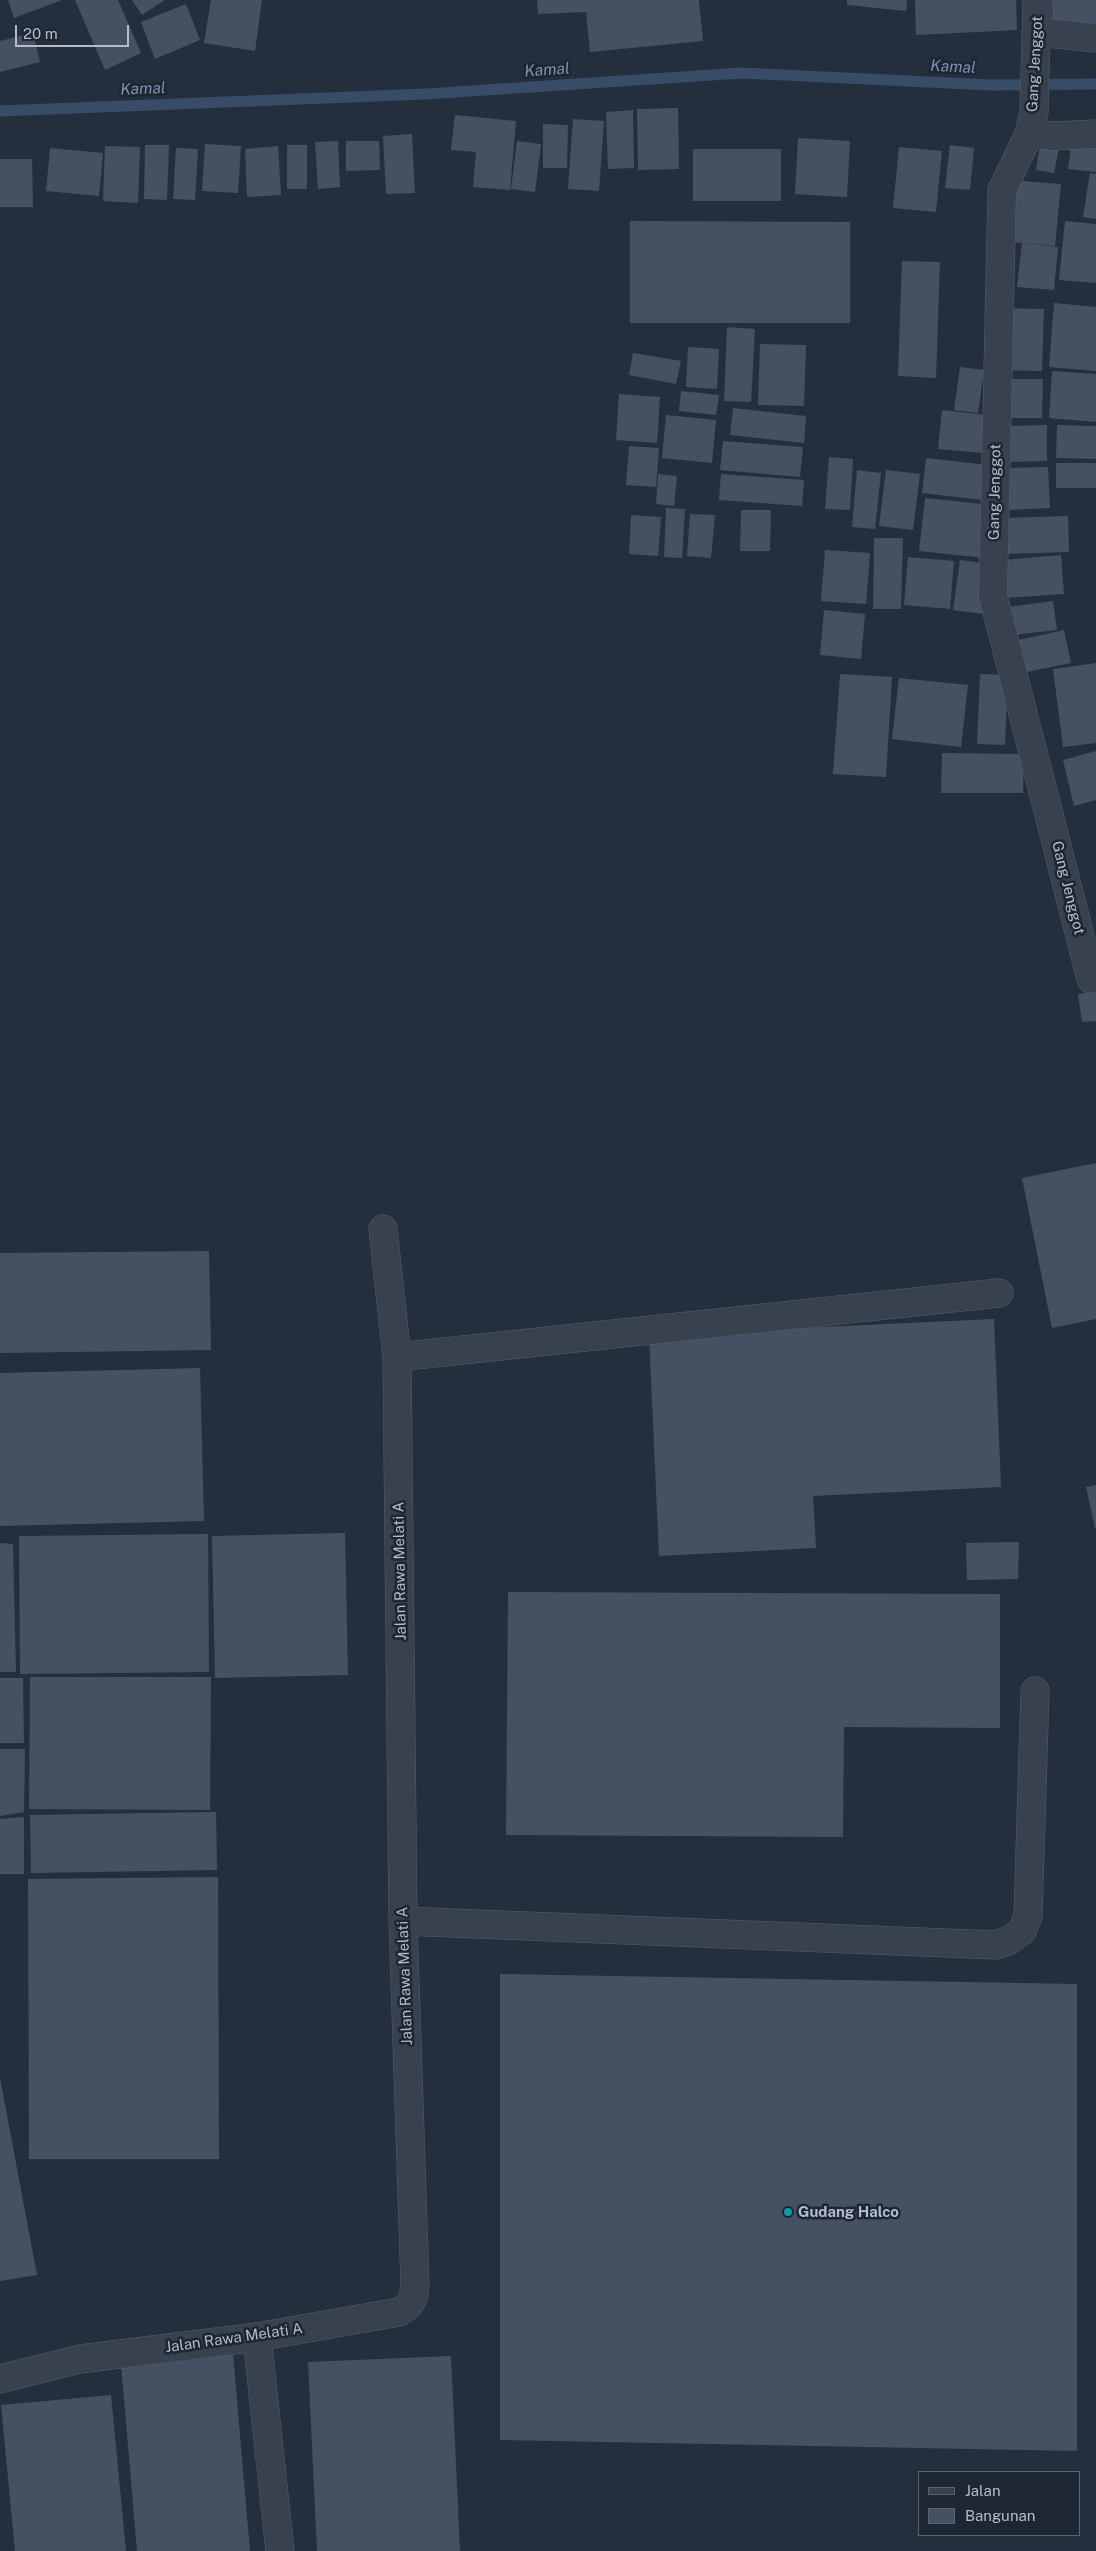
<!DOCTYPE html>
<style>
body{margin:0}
#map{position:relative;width:1096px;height:2551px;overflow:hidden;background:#242f3e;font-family:"Public Sans",sans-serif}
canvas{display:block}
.legend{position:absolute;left:918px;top:2471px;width:162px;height:65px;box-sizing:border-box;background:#1d2633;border:1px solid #59626f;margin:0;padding:6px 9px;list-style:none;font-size:15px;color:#b4bcc9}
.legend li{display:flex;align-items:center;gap:10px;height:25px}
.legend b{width:25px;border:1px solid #59626f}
.scale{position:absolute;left:15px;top:25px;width:114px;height:22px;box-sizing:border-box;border:2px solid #b4bcc9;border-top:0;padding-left:6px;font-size:15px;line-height:18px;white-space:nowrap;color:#b4bcc9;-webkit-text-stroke:4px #1d2633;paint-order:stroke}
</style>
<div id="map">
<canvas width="1096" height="2551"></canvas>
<ul class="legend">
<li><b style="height:6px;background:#38414e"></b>Jalan</li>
<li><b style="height:14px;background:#455162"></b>Bangunan</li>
</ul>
<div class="scale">20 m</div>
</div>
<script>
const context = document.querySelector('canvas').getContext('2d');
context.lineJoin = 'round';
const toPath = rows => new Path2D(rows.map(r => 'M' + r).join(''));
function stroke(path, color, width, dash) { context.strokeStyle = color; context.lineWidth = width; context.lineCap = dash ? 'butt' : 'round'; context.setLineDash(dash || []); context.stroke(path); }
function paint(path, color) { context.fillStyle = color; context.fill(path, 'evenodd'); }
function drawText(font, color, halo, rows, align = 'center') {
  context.font = font + ' "Public Sans",sans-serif'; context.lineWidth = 5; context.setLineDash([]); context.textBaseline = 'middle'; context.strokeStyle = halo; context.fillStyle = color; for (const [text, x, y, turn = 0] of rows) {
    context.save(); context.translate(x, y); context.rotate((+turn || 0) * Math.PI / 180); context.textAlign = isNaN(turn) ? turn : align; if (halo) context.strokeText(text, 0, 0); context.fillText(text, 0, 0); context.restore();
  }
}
stroke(toPath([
 [0,111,426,94,742,73,990,85,1096,84]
]), '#394c67', 11);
paint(toPath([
 [8,0,62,0,14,18],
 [75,0,118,0,141,53,105,70],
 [132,0,165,0,142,15],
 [211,0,262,0,255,51,204,43],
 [537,0,699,0,703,41,590,52,586,12,538,14],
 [847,0,907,0,906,11,847,5],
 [915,0,1016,0,1017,30,916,35],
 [1052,0,1096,0,1096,24,1052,24],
 [186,4,200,40,155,59,141,22],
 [33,33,40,62,0,72,0,41],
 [678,108,679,169,638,170,637,109],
 [633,110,634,168,608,169,606,112],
 [455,115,516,121,510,190,473,187,476,152,451,150],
 [573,119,604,121,599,191,568,189],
 [543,124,568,125,567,168,543,168],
 [412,134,415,193,386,194,383,136],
 [1072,137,1096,140,1096,172,1068,169],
 [798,138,850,141,847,197,795,194],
 [1041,139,1060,143,1054,173,1036,170],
 [338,141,340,187,318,189,315,142],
 [346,141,379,141,380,170,346,171],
 [517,141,541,144,535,192,511,189],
 [205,144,241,146,238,193,202,191],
 [145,145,169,145,167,200,144,199],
 [287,145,307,145,307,189,287,189],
 [950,145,974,148,970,190,945,188],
 [105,146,140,147,138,203,103,201],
 [278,146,281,195,247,197,245,149],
 [899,147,942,151,936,212,893,208],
 [50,148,103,153,99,196,46,191],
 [176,148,198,149,195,200,173,199],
 [693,149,781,149,781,201,693,201],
 [0,159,32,159,33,207,0,207],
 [1090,173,1096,174,1096,219,1083,217],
 [1008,180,1061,184,1055,246,1003,241],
 [630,221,850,222,850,323,630,323],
 [1065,221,1096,224,1096,283,1059,280],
 [1022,243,1058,247,1054,290,1017,287],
 [902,261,940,262,936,378,898,376],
 [1054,303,1096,307,1096,371,1049,367],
 [1000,308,1044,309,1042,371,999,370],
 [727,327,755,329,751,402,724,401],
 [760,344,806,345,804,406,758,405],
 [688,347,719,349,717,389,686,387],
 [633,353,681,361,676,384,629,375],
 [960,367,984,370,978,413,954,410],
 [1052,371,1096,374,1096,422,1049,418],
 [1002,379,1043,379,1042,418,1002,418],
 [681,391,719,395,716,415,679,411],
 [619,394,660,397,657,443,616,440],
 [733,408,806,416,804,443,730,435],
 [942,410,987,415,982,453,938,449],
 [666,415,716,420,712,463,662,458],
 [1047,425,1047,461,1008,462,1007,426],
 [1057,425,1096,426,1096,459,1056,458],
 [723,441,803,447,800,477,720,470],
 [629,446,659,448,656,487,626,485],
 [829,457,853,459,850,510,825,509],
 [926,458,987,465,983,500,922,493],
 [1056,463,1096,463,1096,488,1056,488],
 [1048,467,1050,508,1008,510,1006,468],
 [857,470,881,473,875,529,852,527],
 [886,470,920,474,913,530,879,526],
 [658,474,677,476,674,506,656,504],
 [721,474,804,480,802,506,719,500],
 [925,498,991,505,985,558,919,551],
 [666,508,685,509,682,558,664,557],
 [741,510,771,510,770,551,740,551],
 [690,514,715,515,711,558,687,556],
 [631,515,661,517,658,556,629,554],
 [1068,516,1069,552,1006,554,1005,518],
 [874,538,903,538,901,609,873,609],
 [825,550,870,553,866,604,821,601],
 [1061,555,1064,594,1006,598,1003,560],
 [908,557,954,561,950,609,904,605],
 [960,560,991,564,984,614,953,610],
 [1053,601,1057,630,1012,635,1009,607],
 [824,610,865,614,861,659,820,655],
 [1064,630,1071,663,1017,674,1010,642],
 [1096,663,1096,743,1063,747,1053,669],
 [840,674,892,677,886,777,833,774],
 [980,674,1008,675,1005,745,977,744],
 [899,678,968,685,961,747,892,739],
 [1096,751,1096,800,1074,806,1063,760],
 [942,753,1024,754,1023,793,941,793],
 [1096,991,1096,1021,1082,1022,1078,994],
 [1096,1163,1096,1319,1052,1328,1022,1178],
 [209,1251,211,1350,0,1353,0,1253],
 [994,1319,1001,1487,813,1496,816,1548,659,1556,649,1335],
 [200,1368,204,1521,0,1526,0,1373],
 [1096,1485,1096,1528,1095,1528,1086,1487],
 [345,1533,348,1675,215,1678,212,1536],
 [208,1534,209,1672,20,1674,19,1536],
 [1019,1542,1018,1579,967,1580,966,1543],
 [0,1543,13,1544,16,1672,0,1672],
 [508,1592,1000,1594,1000,1728,844,1727,843,1837,506,1835],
 [30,1677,211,1677,210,1810,29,1809],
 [0,1678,23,1678,24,1743,0,1743],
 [0,1749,25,1749,24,1812,0,1816],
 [216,1812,217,1870,31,1873,30,1815],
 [24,1817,24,1874,0,1874,0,1819],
 [218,1877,219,2159,29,2159,28,1879],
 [500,1974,1077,1984,1077,2451,500,2440],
 [0,2078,37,2275,0,2281],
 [233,2354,250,2551,137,2551,121,2364],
 [451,2356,460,2551,317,2551,308,2362],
 [111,2395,126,2551,15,2551,1,2405]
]), '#455162');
const minor = toPath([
 [1037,0,1034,112,1029,134,1002,190,993,596,1091,979],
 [1037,32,1096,38],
 [1029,134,1053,136,1096,134],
 [397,1357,999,1293],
 [403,1921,996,1945,1010,1940,1022,1931,1028,1916,1035,1691],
 [257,2337,280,2551],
 [0,2379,80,2359,257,2337,399,2312,408,2306,413,2298,415,2285,403,1921,397,1357,383,1229]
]);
stroke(minor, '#565f6c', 29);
stroke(minor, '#38414e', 28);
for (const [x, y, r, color] of [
 [788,2212,5,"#0f9aa8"]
]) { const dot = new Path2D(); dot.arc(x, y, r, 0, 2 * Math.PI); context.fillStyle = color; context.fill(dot); stroke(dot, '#1d2633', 2); }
drawText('15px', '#b4bcc9', '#1d2633', [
 ["Gang Jenggot",1035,64,-87],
 ["Gang Jenggot",995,492,-89],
 ["Gang Jenggot",1068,888,76],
 ["Jalan Rawa Melati A",400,1571,-91],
 ["Jalan Rawa Melati A",405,1976,-92],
 ["Jalan Rawa Melati A",234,2338,-8]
]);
drawText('bold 15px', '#b4bcc9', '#1d2633', [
 ["Gudang Halco",798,2212]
], 'left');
drawText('italic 16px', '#7c92b1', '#1d2633', [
 ["Kamal",953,67,3],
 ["Kamal",547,70,-4],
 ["Kamal",143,89,-2]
]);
</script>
